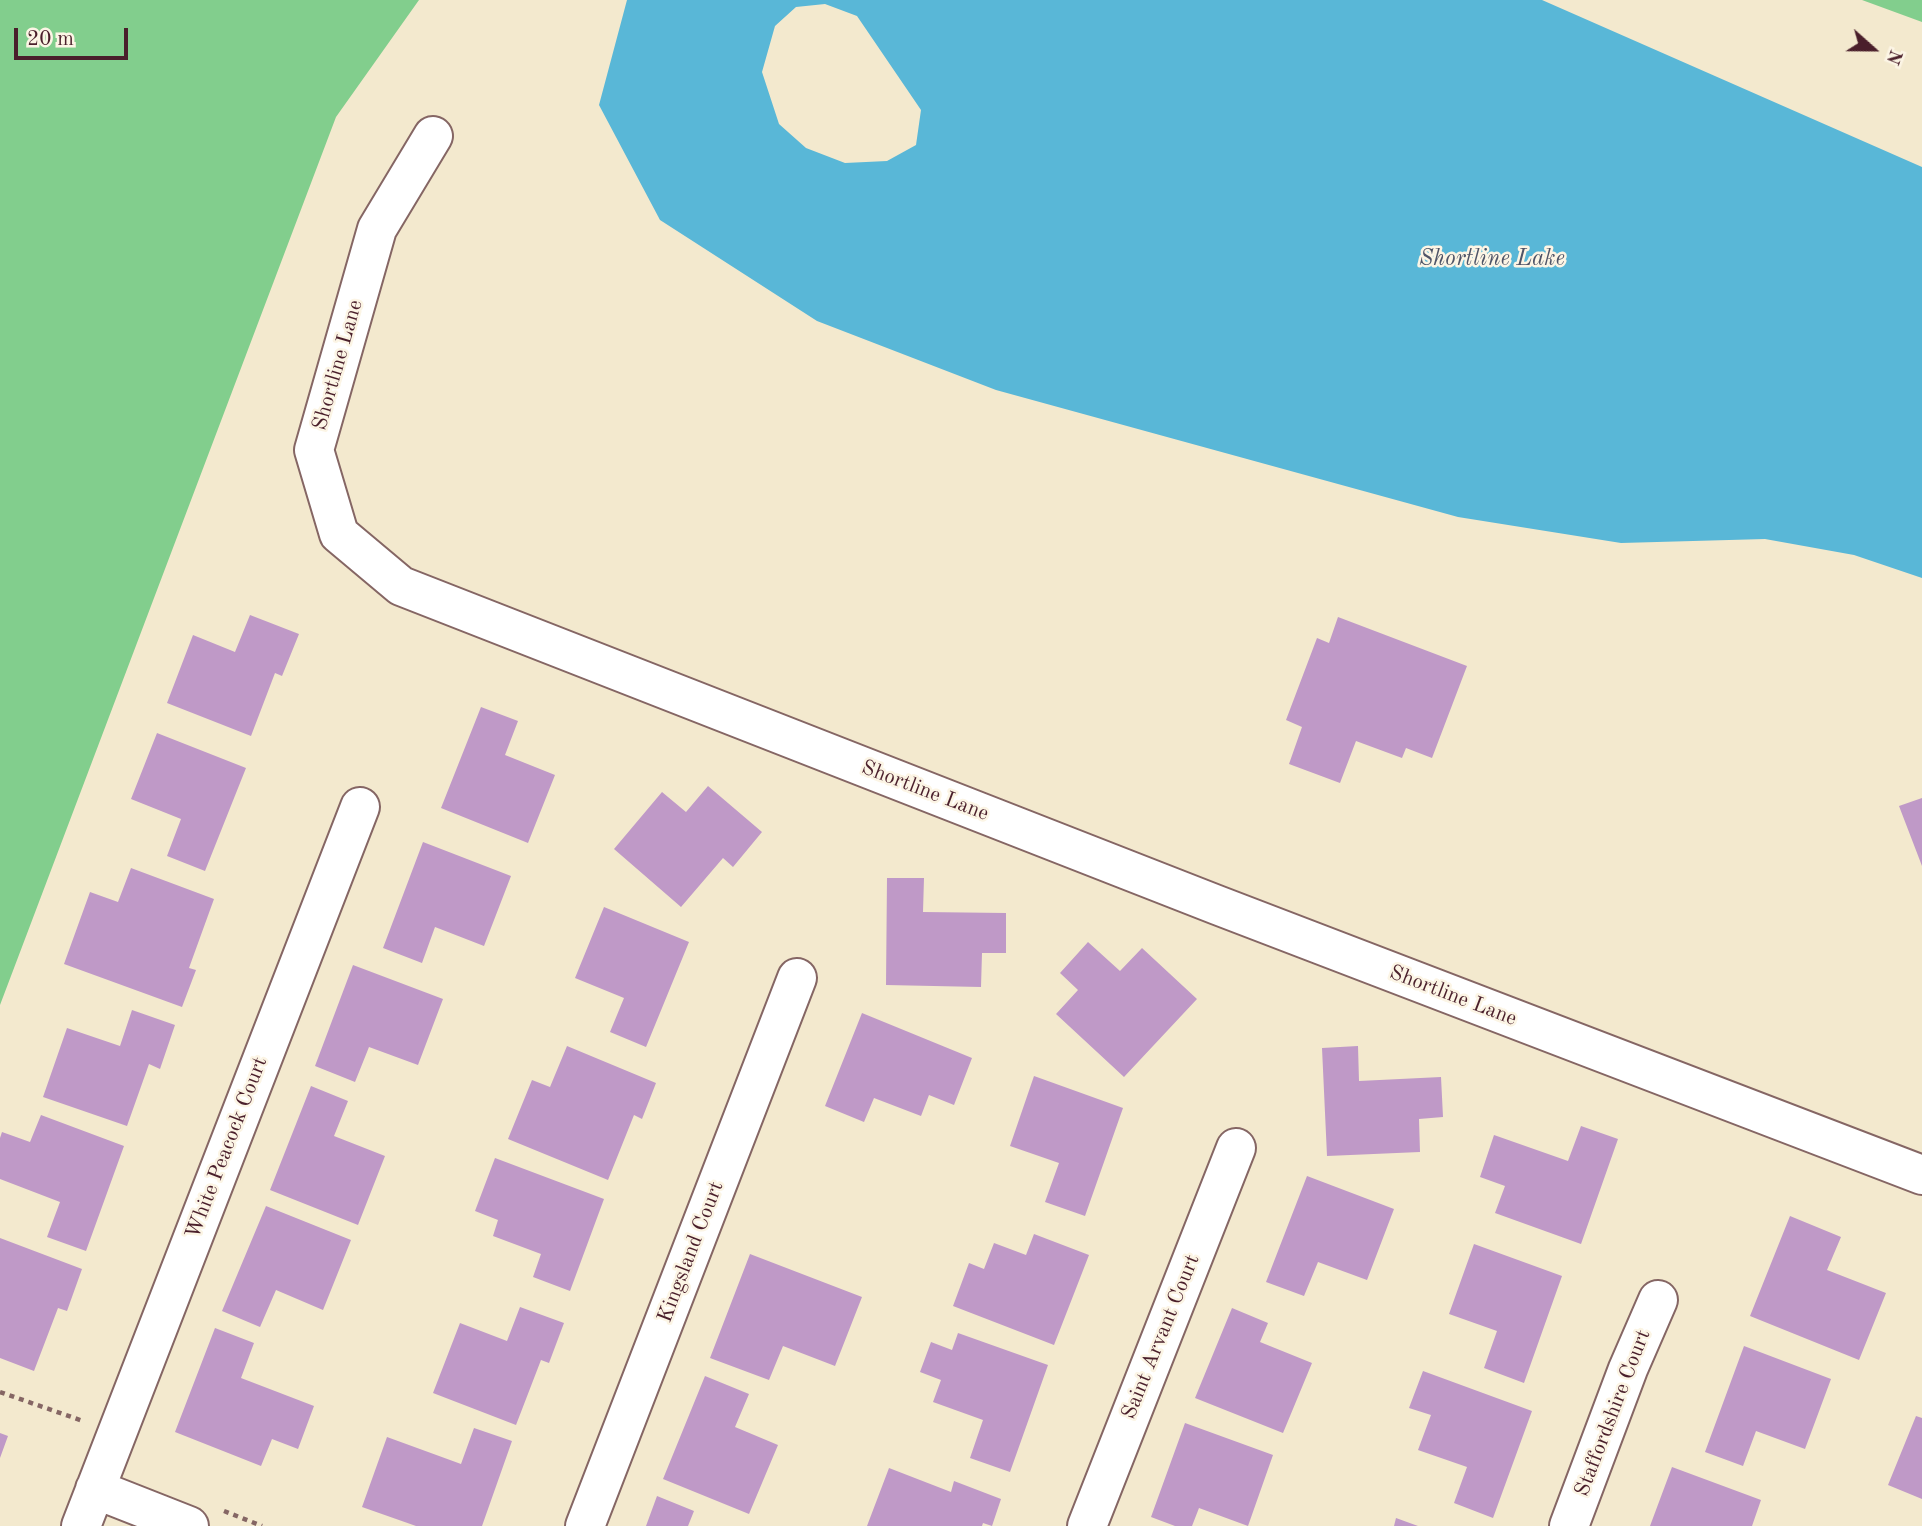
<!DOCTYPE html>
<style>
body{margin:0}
#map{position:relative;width:1922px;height:1526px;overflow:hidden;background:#f3e9ce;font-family:"Old Standard TT",serif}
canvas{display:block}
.north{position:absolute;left:1838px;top:14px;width:70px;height:70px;-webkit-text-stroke:5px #fcf5e5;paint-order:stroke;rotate:111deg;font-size:19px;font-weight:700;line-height:28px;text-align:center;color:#4a1f2b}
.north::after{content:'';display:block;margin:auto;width:24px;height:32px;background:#4a1f2b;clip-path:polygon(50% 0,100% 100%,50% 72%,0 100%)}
.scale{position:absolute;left:14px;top:28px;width:114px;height:32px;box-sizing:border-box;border:4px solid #4a1f2b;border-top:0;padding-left:9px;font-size:21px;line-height:24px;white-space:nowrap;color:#4a1f2b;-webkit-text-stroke:5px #fcf5e5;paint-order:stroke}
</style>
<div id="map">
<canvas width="1922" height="1526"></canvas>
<div class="north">N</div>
<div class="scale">20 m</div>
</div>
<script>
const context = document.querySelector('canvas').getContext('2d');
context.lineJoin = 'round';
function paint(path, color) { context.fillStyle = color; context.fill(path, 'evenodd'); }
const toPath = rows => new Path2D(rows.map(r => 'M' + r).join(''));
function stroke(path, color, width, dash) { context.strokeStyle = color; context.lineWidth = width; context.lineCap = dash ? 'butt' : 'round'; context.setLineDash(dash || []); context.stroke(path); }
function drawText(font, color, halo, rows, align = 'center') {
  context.font = font + ' "Old Standard TT",serif'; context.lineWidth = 5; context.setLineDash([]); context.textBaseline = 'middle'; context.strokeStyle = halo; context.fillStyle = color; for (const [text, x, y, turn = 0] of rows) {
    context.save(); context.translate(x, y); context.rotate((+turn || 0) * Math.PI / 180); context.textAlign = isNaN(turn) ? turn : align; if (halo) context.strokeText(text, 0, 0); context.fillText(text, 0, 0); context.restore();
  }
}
paint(toPath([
 [0,0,419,0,336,117,0,1005],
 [1862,0,1922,0,1922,22]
]), '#82ce8d');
paint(toPath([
 [627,0,1542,0,1922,167,1922,578,1854,555,1765,539,1621,543,1458,517,996,390,817,321,660,220,599,105],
 [825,4,857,16,921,110,916,145,887,161,845,163,806,148,779,124,762,72,775,26,796,7]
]), '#59b7d7');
paint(toPath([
 [250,615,299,634,282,676,275,673,251,736,167,703,193,635,235,652],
 [1338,617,1467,666,1432,758,1406,748,1402,758,1356,741,1340,783,1289,764,1302,727,1286,720,1317,638,1329,643],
 [481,707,518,721,505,755,555,775,528,843,441,808],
 [157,733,246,768,205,871,167,856,181,819,131,799],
 [708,786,762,832,733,867,723,858,681,907,614,849,662,792,686,812],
 [1922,798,1922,866,1899,806],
 [423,842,511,876,484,946,435,927,422,963,383,948],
 [131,868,214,899,189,968,196,970,182,1007,64,964,90,892,118,902],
 [887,878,924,878,923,912,1006,913,1006,953,982,953,981,987,886,985],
 [604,907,689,942,646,1047,610,1032,624,998,575,978],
 [1088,942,1120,971,1142,948,1197,999,1124,1077,1056,1014,1078,990,1060,973],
 [353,965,443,999,418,1065,369,1047,355,1082,315,1066],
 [132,1010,175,1025,160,1069,149,1064,127,1126,43,1097,67,1028,120,1046],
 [862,1013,972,1058,954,1105,929,1095,921,1116,874,1098,864,1122,825,1106],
 [567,1046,656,1083,642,1119,634,1115,608,1180,508,1139,532,1080,550,1087],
 [1358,1046,1359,1081,1441,1077,1443,1117,1419,1119,1420,1152,1327,1156,1322,1048],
 [1034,1076,1123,1108,1085,1216,1045,1202,1059,1163,1010,1146],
 [311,1086,348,1101,334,1136,385,1156,358,1225,270,1190],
 [41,1115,124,1146,86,1251,47,1237,60,1202,0,1179,0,1138,2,1132,30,1142],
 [1581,1126,1618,1139,1581,1244,1495,1213,1505,1186,1480,1177,1494,1135,1568,1161],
 [495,1158,604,1199,570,1291,533,1277,541,1254,493,1236,498,1220,475,1211],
 [1307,1176,1394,1209,1367,1280,1318,1262,1304,1296,1266,1282],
 [266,1206,351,1240,323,1310,276,1290,260,1327,222,1311],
 [1790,1216,1841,1237,1827,1270,1886,1293,1859,1360,1750,1316],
 [1034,1234,1089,1255,1054,1345,953,1306,969,1263,984,1269,994,1243,1026,1255],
 [0,1238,82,1269,67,1311,58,1308,34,1371,0,1358],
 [1474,1244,1562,1276,1524,1383,1484,1368,1497,1331,1449,1314],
 [750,1254,862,1297,835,1366,783,1346,769,1380,710,1358],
 [520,1307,564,1323,549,1363,541,1360,516,1425,433,1393,460,1323,507,1341],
 [1232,1308,1268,1323,1260,1342,1312,1363,1283,1433,1195,1398],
 [215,1328,254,1343,241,1378,314,1406,298,1449,272,1439,261,1466,175,1432],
 [958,1333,1048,1365,1010,1472,970,1458,983,1420,933,1402,941,1380,920,1372,931,1342,952,1350],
 [1744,1346,1831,1379,1805,1449,1756,1431,1743,1466,1705,1452],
 [1423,1371,1532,1411,1493,1518,1454,1503,1467,1467,1418,1450,1431,1415,1409,1408],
 [705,1376,749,1394,735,1427,778,1445,749,1514,663,1479],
 [1916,1416,1922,1418,1922,1499,1888,1485],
 [1185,1423,1273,1455,1248,1526,1199,1508,1192,1526,1175,1526,1151,1517],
 [474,1428,512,1441,482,1526,416,1526,362,1507,387,1437,461,1464],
 [0,1433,8,1436,0,1458],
 [1672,1467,1761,1500,1752,1526,1650,1526],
 [889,1468,951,1492,954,1481,1001,1499,992,1526,983,1523,982,1526,867,1526],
 [657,1496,694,1511,688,1526,646,1526],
 [1396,1518,1418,1526,1394,1526]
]), '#bf99c7');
const minor = toPath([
 [433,136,377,229,314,450,339,534,401,586,1217,905,1922,1175],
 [95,1489,189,1526],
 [81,1526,360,807],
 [585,1526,797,978],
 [1087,1526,1236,1148],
 [1569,1526,1628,1369,1658,1300]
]);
stroke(minor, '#856664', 42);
stroke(toPath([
 [0,1392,83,1421],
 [224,1511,262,1526]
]), '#856664', 4.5, [5, 5]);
stroke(minor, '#fff', 38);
drawText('21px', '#4a1f2b', '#fcf5e5', [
 ["Shortline Lane",338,365,-74],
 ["Shortline Lane",925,791,21],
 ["Shortline Lane",1453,996,21],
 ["White Peacock Court",227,1148,-69],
 ["Kingsland Court",691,1252,-69],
 ["Saint Arvant Court",1161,1337,-68],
 ["Staffordshire Court",1613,1413,-69]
]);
drawText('italic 23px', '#4f5467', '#fcf5e5', [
 ["Shortline Lake",1492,259]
]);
</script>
